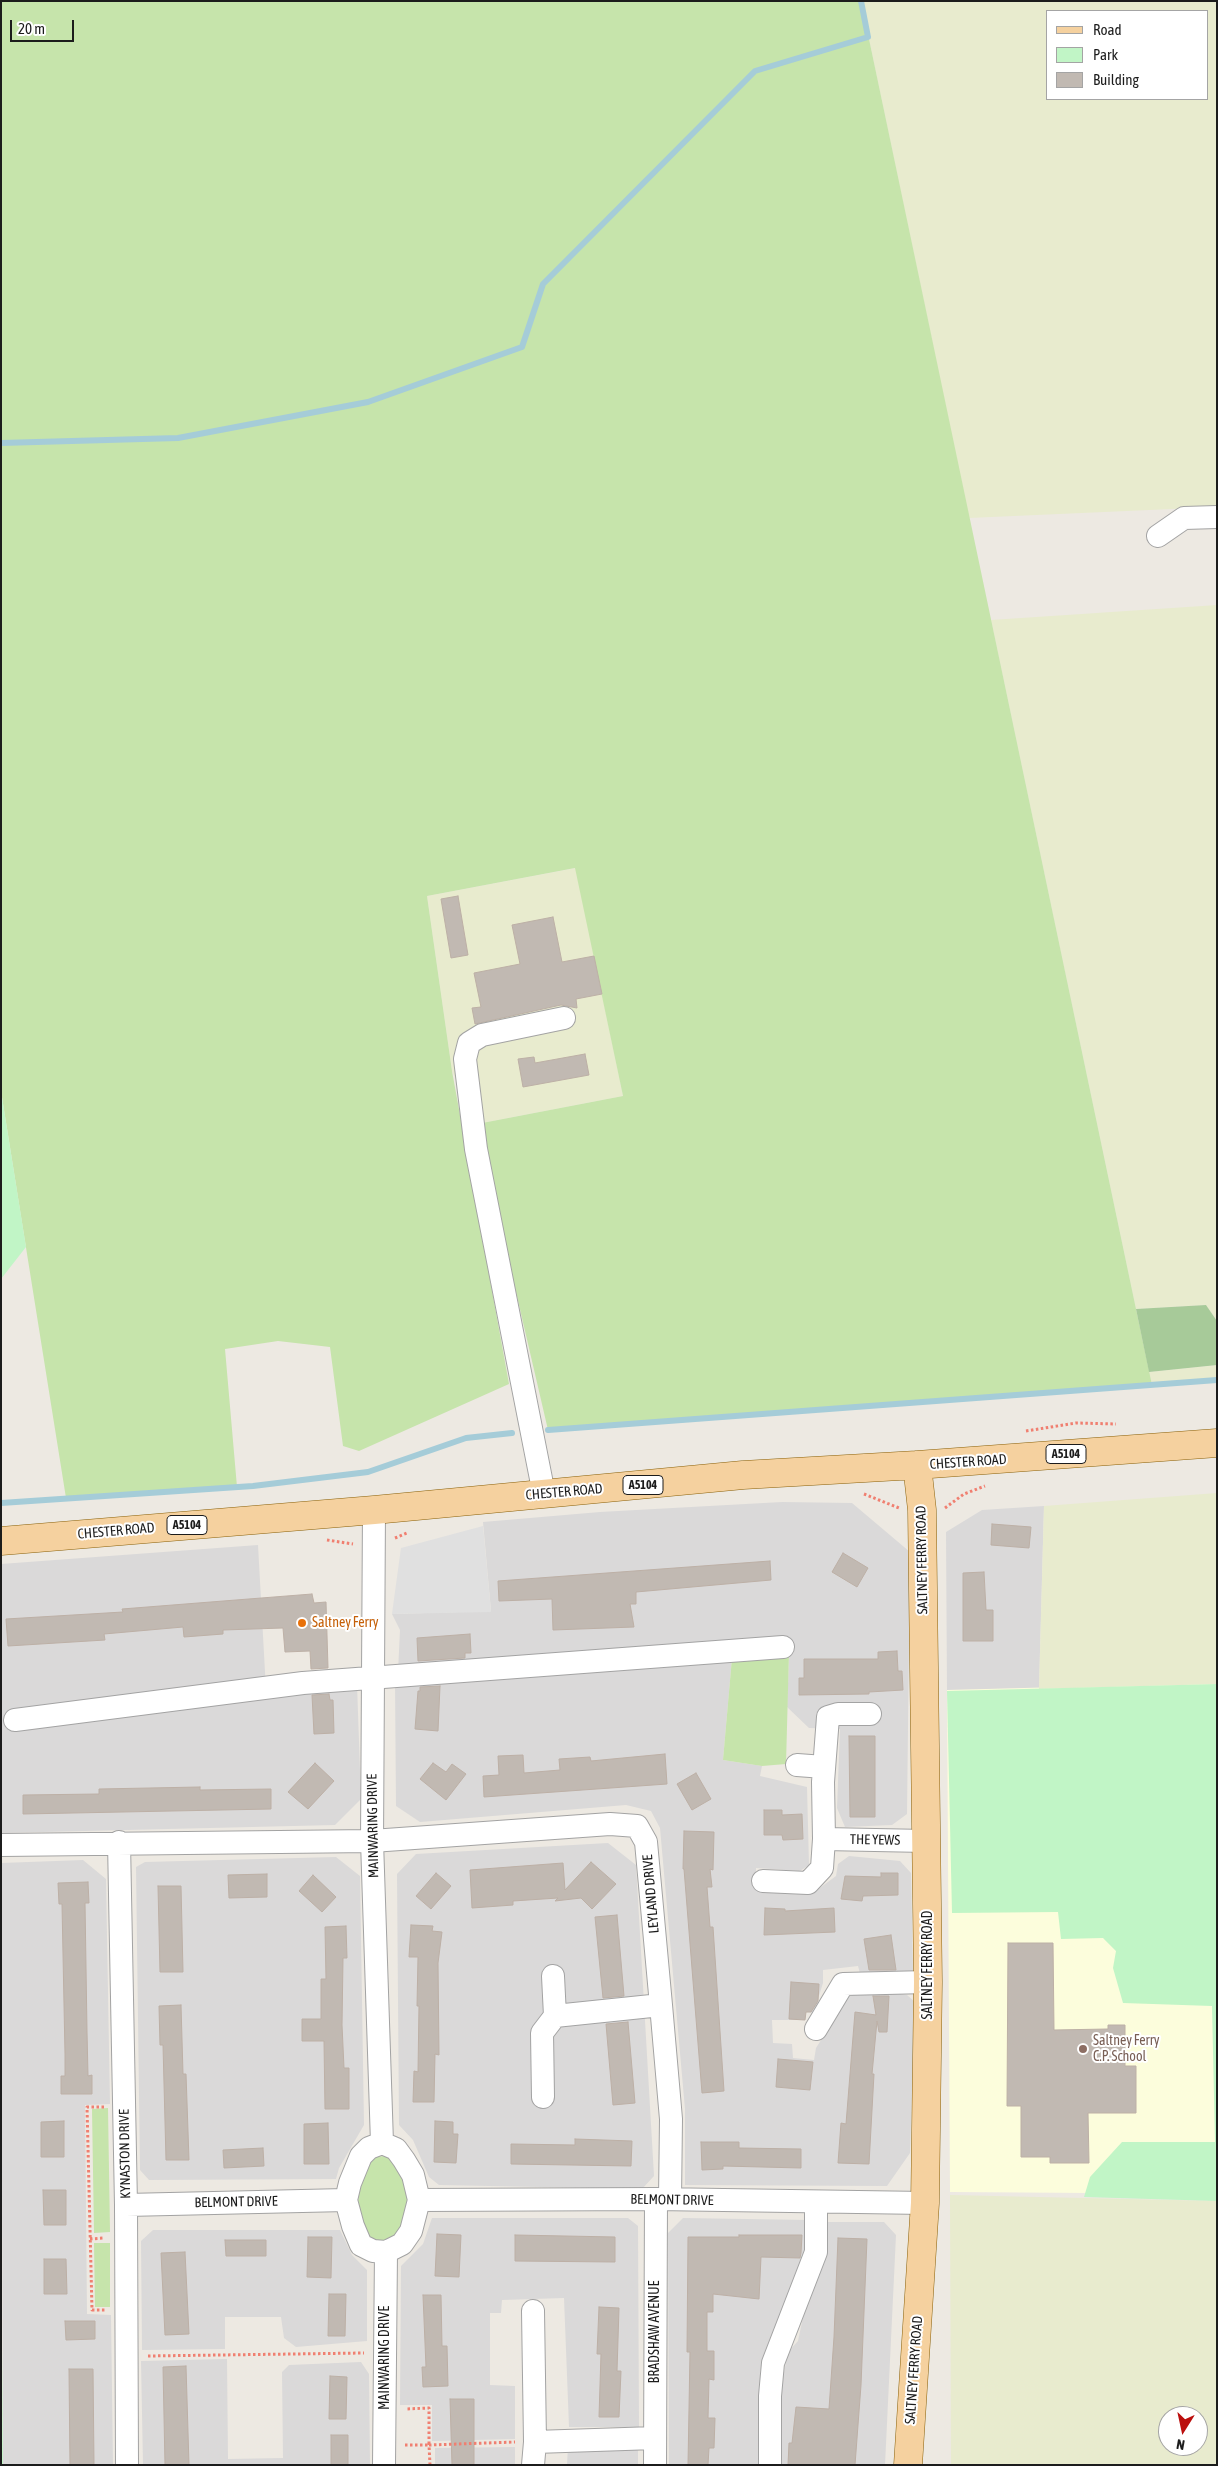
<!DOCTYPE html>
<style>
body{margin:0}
#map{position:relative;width:1218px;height:2466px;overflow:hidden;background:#ede9e2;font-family:"Asap Condensed",sans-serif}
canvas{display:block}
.frame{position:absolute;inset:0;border:2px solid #1c1c1c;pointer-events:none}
.legend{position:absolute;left:1046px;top:10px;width:162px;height:90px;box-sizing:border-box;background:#fff;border:1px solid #a4a4a4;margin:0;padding:6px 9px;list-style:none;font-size:15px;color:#1c1c1c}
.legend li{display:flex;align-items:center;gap:10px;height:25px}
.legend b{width:25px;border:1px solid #a4a4a4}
.north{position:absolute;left:1158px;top:2406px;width:50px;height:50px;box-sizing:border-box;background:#fff;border:1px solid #a4a4a4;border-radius:50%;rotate:190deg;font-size:14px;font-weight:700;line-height:20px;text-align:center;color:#1c1c1c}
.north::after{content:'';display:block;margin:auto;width:18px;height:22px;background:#bb0f0d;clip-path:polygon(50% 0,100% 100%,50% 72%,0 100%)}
.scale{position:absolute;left:10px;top:20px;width:64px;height:22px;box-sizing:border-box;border:2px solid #1c1c1c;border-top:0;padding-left:6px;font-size:15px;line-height:18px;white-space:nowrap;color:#1c1c1c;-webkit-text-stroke:4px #fff;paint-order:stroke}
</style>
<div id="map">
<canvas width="1218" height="2466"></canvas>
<div class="frame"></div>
<ul class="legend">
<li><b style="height:6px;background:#f5d19f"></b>Road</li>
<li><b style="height:14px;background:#c1f5c6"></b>Park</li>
<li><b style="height:14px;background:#c1b9b2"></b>Building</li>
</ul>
<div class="north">N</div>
<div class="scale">20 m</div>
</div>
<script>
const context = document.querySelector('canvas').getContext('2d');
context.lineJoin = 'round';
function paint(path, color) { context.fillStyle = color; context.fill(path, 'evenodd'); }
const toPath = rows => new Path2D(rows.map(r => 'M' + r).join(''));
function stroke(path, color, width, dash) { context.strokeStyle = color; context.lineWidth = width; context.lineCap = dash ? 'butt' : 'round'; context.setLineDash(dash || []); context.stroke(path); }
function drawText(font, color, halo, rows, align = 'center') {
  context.font = font + ' "Asap Condensed",sans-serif'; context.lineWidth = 4; context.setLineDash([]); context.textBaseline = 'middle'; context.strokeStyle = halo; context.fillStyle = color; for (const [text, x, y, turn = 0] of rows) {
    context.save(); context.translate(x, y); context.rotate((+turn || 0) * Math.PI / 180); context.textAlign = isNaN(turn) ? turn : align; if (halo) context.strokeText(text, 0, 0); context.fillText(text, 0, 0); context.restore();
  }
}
paint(toPath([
 [782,1502,852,1503,910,1552,907,1814,892,1825,845,1827,837,1808,840,1729,809,1728,787,1707,790,1638,398,1672,400,1630,392,1614,491,1611,483,1522,600,1512],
 [1044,1506,1039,1689,947,1691,946,1532,982,1510],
 [258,1545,266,1690,357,1684,361,1799,335,1825,1,1833,1,1564],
 [732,1658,723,1760,762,1766,760,1776,807,1787,809,1865,800,1871,756,1868,756,1890,813,1893,836,1876,838,1864,849,1856,900,1861,911,1873,913,1972,861,1977,858,1966,823,1970,823,1983,818,1999,817,2013,806,2012,805,2020,772,2020,773,2043,792,2044,793,2058,814,2060,816,2048,849,1996,868,1991,889,1992,907,1995,915,2002,910,2153,887,2186,685,2185,685,2109,660,1828,651,1811,626,1805,420,1822,396,1806,395,1681],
 [608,1843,636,1865,654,2176,642,2189,439,2185,429,2177,413,2140,399,2125,397,1874,416,1854],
 [336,1857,360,1876,364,2125,339,2168,336,2179,149,2180,140,2170,136,1867,145,1862],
 [83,1860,106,1879,110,2104,85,2105,87,2314,111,2315,113,2465,3,2465,1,1863],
 [432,2218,628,2218,638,2226,639,2427,569,2427,564,2298,502,2300,501,2313,490,2313,490,2385,515,2386,515,2439,432,2441,432,2405,400,2405,401,2266,423,2244],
 [683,2218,809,2220,809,2255,760,2371,761,2465,669,2465,668,2233],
 [823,2222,884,2222,896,2235,885,2465,780,2465,781,2387,788,2352,798,2341],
 [153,2230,340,2230,352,2255,367,2270,367,2341,296,2347,284,2338,281,2317,225,2317,225,2349,142,2350,141,2241],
 [227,2359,228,2459,283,2458,282,2372,289,2365,361,2362,369,2374,370,2465,143,2465,141,2361],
 [638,2444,638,2465,567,2465,568,2446],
 [515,2447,515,2465,435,2465,435,2448]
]), '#dad9d9');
paint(toPath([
 [1217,1683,1217,2200,1091,2193,950,2192,947,1690]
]), '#fcfddc');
paint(toPath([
 [861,1,1217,1,1217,507,969,518],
 [1047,11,1207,11,1207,99,1047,99],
 [1217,605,1217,1321,1206,1305,1136,1309,991,620],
 [576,868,623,1096,477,1124,452,1071,427,896],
 [1217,1365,1217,1380,1152,1385,1149,1372],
 [1217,1493,1217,1684,1039,1689,1044,1506],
 [950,2195,1217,2201,1217,2465,951,2465],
 [1168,2416,1198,2416,1198,2446,1168,2446]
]), '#e8ebce');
paint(toPath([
 [1,1,861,1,1152,1385,548,1430,477,1124,623,1096,575,868,427,896,452,1071,509,1384,359,1451,343,1446,330,1347,278,1341,225,1349,237,1487,66,1498,1,1091],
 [789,1653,786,1764,762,1766,723,1760,732,1658],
 [108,2108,110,2232,94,2233,92,2109],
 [385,2156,393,2158,408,2182,407,2215,395,2240,378,2242,370,2237,364,2228,358,2201,361,2182,369,2165,375,2157],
 [94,2243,110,2243,110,2307,95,2307]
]), '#c6e4ab');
paint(toPath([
 [1206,1305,1217,1321,1217,1365,1149,1372,1136,1309]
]), '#a7ca99');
paint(toPath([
 [1,1091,26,1247,1,1279],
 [1217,1684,1217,2201,1084,2197,1090,2177,1122,2142,1215,2142,1212,2006,1123,2003,1113,1968,1116,1951,1103,1938,1061,1939,1058,1912,952,1913,947,1691],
 [1,2232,3,2465,1,2465]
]), '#c1f5c6');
paint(toPath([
 [483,1526,491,1612,392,1614,401,1548]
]), '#e0e0e0');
stroke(toPath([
 [1,443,178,438,368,402,522,347,543,284,755,71,868,37,861,1],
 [548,1430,1217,1380],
 [1,1503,253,1486,368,1472,466,1438,512,1433]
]), '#a5ccd8', 6);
const building = toPath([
 [458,896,468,955,451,958,441,899,458,896],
 [553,917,562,962,594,956,602,994,576,999,577,1008,561,1005,475,1024,472,1008,481,1007,474,973,520,964,512,925,553,917],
 [585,1054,589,1075,523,1087,518,1059,534,1057,535,1063,585,1054],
 [992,1524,1031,1527,1029,1548,991,1545,992,1524],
 [843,1553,868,1568,857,1587,832,1572,843,1553],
 [770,1561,771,1580,636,1592,636,1604,630,1604,634,1627,553,1630,552,1599,499,1601,498,1581,770,1561],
 [984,1572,986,1610,993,1610,993,1641,963,1641,963,1573,984,1572],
 [312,1594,314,1603,326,1602,328,1668,311,1669,310,1651,285,1652,283,1628,223,1630,223,1634,184,1637,183,1627,104,1634,105,1640,8,1646,6,1619,123,1612,122,1609,312,1594],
 [470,1634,471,1653,465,1653,465,1658,418,1661,417,1638,470,1634],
 [897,1651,898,1671,902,1671,903,1690,869,1692,869,1694,799,1695,799,1678,804,1678,804,1659,878,1659,878,1652,897,1651],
 [440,1686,438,1731,415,1729,418,1691,420,1691,420,1687,440,1686],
 [329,1694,330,1700,333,1700,334,1733,314,1734,312,1695,329,1694],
 [849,1736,875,1736,875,1817,850,1817,849,1736],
 [665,1754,667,1784,484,1797,483,1776,499,1775,498,1756,523,1755,524,1773,560,1770,559,1759,590,1757,591,1761,665,1754],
 [315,1763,334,1781,308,1809,288,1792,315,1763],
 [433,1763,446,1772,452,1764,466,1774,446,1800,420,1779,433,1763],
 [696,1773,711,1799,692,1810,677,1784,696,1773],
 [200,1787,200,1790,271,1789,271,1809,23,1814,23,1795,99,1794,99,1789,200,1787],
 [764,1810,782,1810,782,1815,802,1814,803,1839,783,1840,782,1835,764,1835,764,1810],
 [684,1831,714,1832,713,1870,710,1869,712,1887,707,1887,710,1927,713,1927,724,2091,702,2093,684,1869,683,1869,684,1831],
 [591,1862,616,1884,592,1909,581,1898,555,1901,558,1898,513,1901,513,1905,472,1908,470,1870,563,1863,565,1890,591,1862],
 [436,1873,451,1886,431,1909,416,1896,436,1873],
 [881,1873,898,1873,898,1895,863,1896,862,1901,841,1899,845,1876,881,1877,881,1873],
 [267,1874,267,1897,229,1898,228,1875,267,1874],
 [313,1875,336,1897,322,1912,299,1891,313,1875],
 [88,1882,89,1903,85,1903,87,2032,88,2076,92,2075,92,2094,61,2094,61,2076,65,2076,65,2054,62,1904,59,1904,58,1883,88,1882],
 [158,1886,181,1886,183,1972,160,1972,158,1886],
 [765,1908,785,1909,785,1911,834,1908,835,1932,764,1935,765,1908],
 [617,1915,624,1996,603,1998,595,1917,617,1915],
 [411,1925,433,1926,432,1931,442,1932,438,1963,439,2055,435,2054,434,2102,413,2102,414,2071,418,2072,419,2006,417,2006,418,1957,409,1957,411,1925],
 [346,1926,347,1958,343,1958,342,2025,344,2068,349,2068,349,2109,325,2109,324,2041,302,2041,302,2019,321,2019,321,1979,326,1979,325,1927,346,1926],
 [891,1935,896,1970,869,1970,864,1939,891,1935],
 [1008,1943,1053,1943,1054,2030,1108,2029,1108,2025,1125,2025,1125,2066,1136,2066,1136,2113,1088,2113,1089,2163,1050,2163,1050,2157,1021,2157,1021,2106,1007,2106,1008,1943],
 [791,1982,819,1984,818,2001,811,2012,806,2012,805,2020,789,2019,791,1982],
 [873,1996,889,1996,887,2032,879,2032,877,2021,872,2074,874,2074,869,2164,838,2163,841,2123,846,2124,855,2012,876,2015,873,1996],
 [181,2005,183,2074,186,2074,189,2160,166,2160,163,2045,160,2045,159,2006,181,2005],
 [628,2022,635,2103,613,2105,606,2024,628,2022],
 [778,2059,813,2062,810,2090,776,2087,778,2059],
 [64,2121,64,2157,41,2157,41,2122,64,2121],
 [435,2121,453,2122,453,2134,458,2134,456,2163,434,2162,435,2121],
 [328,2123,329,2164,304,2164,304,2124,328,2123],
 [575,2139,632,2141,631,2166,511,2164,511,2144,575,2145,575,2139],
 [701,2142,739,2142,739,2148,801,2149,801,2168,723,2166,723,2169,702,2170,701,2142],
 [263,2148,264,2166,224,2168,223,2150,263,2148],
 [43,2190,66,2190,66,2225,44,2225,43,2190],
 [437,2234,461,2235,459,2277,435,2276,437,2234],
 [515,2235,615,2237,615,2262,515,2261,515,2235],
 [739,2235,802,2235,801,2253,800,2258,761,2257,759,2299,713,2294,713,2312,707,2312,707,2351,714,2351,714,2380,709,2379,708,2418,715,2418,714,2448,709,2448,708,2465,688,2465,690,2352,687,2352,688,2237,739,2237,739,2235],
 [308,2237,332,2237,331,2278,307,2277,308,2237],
 [838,2238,867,2239,861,2385,855,2465,788,2465,789,2443,792,2443,796,2407,829,2409,834,2337,838,2238],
 [225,2240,266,2240,266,2256,226,2256,225,2240],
 [185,2252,189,2334,165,2335,161,2253,185,2252],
 [44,2259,66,2259,67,2294,44,2294,44,2259],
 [329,2294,346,2294,345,2336,328,2336,329,2294],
 [423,2295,441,2295,442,2346,447,2346,448,2386,423,2387,422,2367,426,2367,423,2295],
 [599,2307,619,2308,617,2371,621,2371,619,2417,599,2417,601,2354,597,2354,599,2307],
 [65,2321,95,2321,95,2339,66,2340,65,2321],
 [186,2366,189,2465,165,2465,163,2367,186,2366],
 [69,2369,93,2369,94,2465,70,2465,69,2369],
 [330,2376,347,2377,346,2419,329,2419,330,2376],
 [450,2399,474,2399,474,2465,452,2465,450,2399],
 [331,2435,348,2435,348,2465,331,2465,331,2435]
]);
paint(building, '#c1b9b2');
stroke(building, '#bdb0a6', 1);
const minor = toPath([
 [1158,536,1184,518,1217,517],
 [544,1494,476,1149,465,1059,469,1043,482,1035,564,1018],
 [374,1510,372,1841,382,2143],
 [870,1714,838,1714,828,1717,823,1782,824,1839,926,1841],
 [15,1720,303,1683,783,1647],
 [797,1765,824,1767],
 [119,1842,126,2205,127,2465],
 [1,1845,372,1841,610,1824,637,1826,646,1842,661,2005,671,2119,670,2199],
 [763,1881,808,1883,822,1868,824,1839],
 [553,1976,555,2016],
 [816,2029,843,1984,928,1982],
 [543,2097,542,2033,555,2016,661,2005],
 [382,2143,396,2149,404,2160,413,2175,419,2200,411,2231,402,2244,386,2252,373,2251,361,2245,353,2226,346,2200,350,2183,361,2156,369,2148,382,2143],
 [419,2200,656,2199,925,2203],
 [126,2205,346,2200],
 [535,2442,655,2438],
 [384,2465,386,2252],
 [533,2465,535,2442,533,2311],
 [655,2465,656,2199],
 [770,2465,770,2396,773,2363,816,2252,816,2202]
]);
const major = toPath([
 [1,1541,374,1510,743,1475,917,1465,1217,1443],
 [908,2465,925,2203,928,1982,922,1510,917,1465]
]);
stroke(minor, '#a3a3a3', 24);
stroke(major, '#8a610a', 29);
stroke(toPath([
 [1026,1431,1076,1423,1116,1424],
 [864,1494,899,1508],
 [945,1508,964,1494,985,1486],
 [395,1538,407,1533],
 [327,1540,353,1544],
 [104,2107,87,2107,92,2310,106,2310],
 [90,2239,104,2238],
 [148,2356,364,2353],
 [405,2445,429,2445,429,2408,405,2409],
 [430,2465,429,2445,515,2442]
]), '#f07f70', 3, [2.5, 2.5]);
stroke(minor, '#fff', 22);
stroke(major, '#f5d19f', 28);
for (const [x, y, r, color] of [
 [302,1623,5,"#e8710a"],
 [1083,2049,5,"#8d6e63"]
]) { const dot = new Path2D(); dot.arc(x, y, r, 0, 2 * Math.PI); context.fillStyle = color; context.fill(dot); stroke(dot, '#fff', 2); }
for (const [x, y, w] of [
 [1066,1454,40],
 [643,1485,40],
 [187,1525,40]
]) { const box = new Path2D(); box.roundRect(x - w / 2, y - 9.5, w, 19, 4); context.fillStyle = '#fff'; context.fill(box); stroke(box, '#1c1c1c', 1); }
drawText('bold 12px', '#1c1c1c', null, [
 ["A5104",1066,1454],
 ["A5104",643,1485],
 ["A5104",187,1525]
]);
drawText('14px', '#1c1c1c', '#fff', [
 ["CHESTER ROAD",968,1462,-4],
 ["CHESTER ROAD",564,1492,-5],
 ["CHESTER ROAD",116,1531,-5],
 ["SALTNEY FERRY ROAD",922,1560,-91],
 ["MAINWARING DRIVE",373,1826,-91],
 ["THE YEWS",875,1840,1],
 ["LEYLAND DRIVE",651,1894,-95],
 ["SALTNEY FERRY ROAD",928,1965,-90],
 ["KYNASTON DRIVE",125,2154,-91],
 ["BELMONT DRIVE",672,2200,1],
 ["BELMONT DRIVE",236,2202,-1],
 ["BRADSHAW AVENUE",655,2332,-90],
 ["MAINWARING DRIVE",385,2358,-90],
 ["SALTNEY FERRY ROAD",914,2370,-86]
]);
drawText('14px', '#c56008', '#fff', [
 ["Saltney Ferry",312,1623]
], 'left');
drawText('14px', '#785e54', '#fff', [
 ["Saltney Ferry",1093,2041],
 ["C.P. School",1093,2057]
], 'left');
</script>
